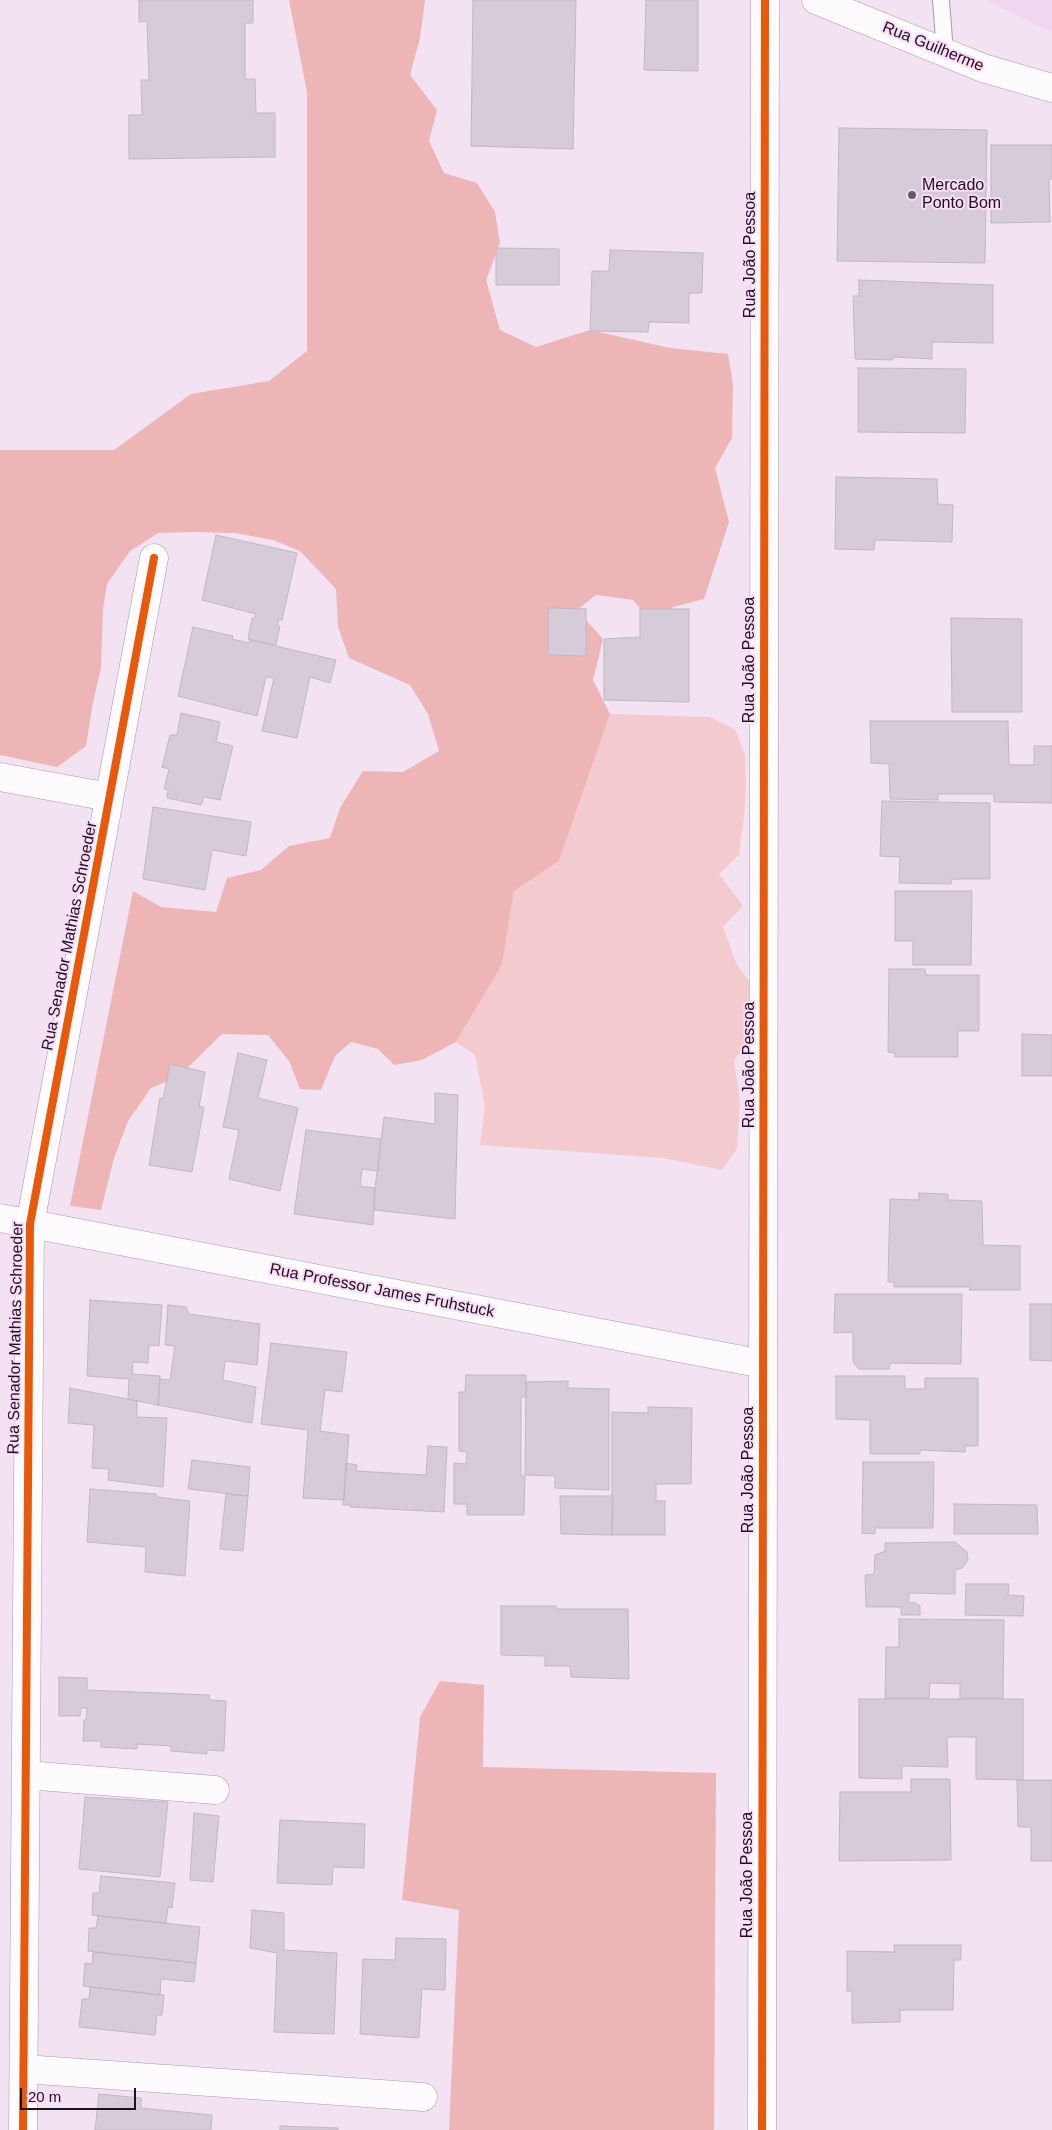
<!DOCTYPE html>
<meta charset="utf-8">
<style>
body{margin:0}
#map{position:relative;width:1052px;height:2130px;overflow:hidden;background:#f3e2f2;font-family:Arial,sans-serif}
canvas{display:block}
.scale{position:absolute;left:20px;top:2088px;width:116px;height:22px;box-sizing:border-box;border:2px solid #1d131d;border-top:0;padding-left:6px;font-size:15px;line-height:18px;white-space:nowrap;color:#1d131d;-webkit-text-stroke:4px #fadbf8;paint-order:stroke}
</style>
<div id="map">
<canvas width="1052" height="2130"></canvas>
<div class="scale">20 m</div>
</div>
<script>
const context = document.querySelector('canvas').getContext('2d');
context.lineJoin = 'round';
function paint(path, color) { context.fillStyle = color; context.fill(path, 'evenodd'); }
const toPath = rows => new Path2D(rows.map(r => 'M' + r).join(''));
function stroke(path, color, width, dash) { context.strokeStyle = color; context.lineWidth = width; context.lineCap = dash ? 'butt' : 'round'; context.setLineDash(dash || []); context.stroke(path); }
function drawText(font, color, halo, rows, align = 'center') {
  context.font = font + ' Arial,sans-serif'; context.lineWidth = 4; context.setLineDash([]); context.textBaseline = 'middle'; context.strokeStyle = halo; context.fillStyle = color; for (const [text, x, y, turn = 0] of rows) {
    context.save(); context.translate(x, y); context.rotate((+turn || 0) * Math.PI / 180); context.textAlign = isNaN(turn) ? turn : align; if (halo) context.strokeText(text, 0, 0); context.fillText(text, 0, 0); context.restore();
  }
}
paint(toPath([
 [985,0,1052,0,1052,31,1043,28]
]), '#f2d6f0');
paint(toPath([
 [610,714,709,717,735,729,745,755,746,785,744,817,739,855,719,874,743,906,723,927,737,965,761,997,757,1028,734,1061,740,1102,737,1149,722,1170,663,1158,480,1145,485,1106,475,1055,456,1042,502,965,514,891,559,861]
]), '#f3cbce');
paint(toPath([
 [289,0,425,0,420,38,410,75,437,110,429,141,444,173,477,183,495,212,500,243,486,280,500,330,536,347,590,330,670,348,728,354,733,385,732,438,715,468,729,522,704,599,673,607,657,628,633,600,596,595,577,610,603,639,593,680,610,714,559,861,514,891,502,965,456,1042,422,1060,394,1065,378,1049,351,1042,335,1056,321,1090,300,1089,289,1061,268,1035,222,1034,179,1076,151,1088,128,1121,114,1158,101,1210,70,1206,133,891,161,907,216,912,227,878,261,870,289,846,330,838,340,808,363,771,403,772,439,751,428,714,410,685,349,658,338,627,336,589,300,551,273,540,235,533,195,532,158,533,130,551,107,584,103,609,101,668,93,702,86,746,57,767,0,755,0,450,114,450,191,394,269,381,307,351,307,92],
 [440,1681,484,1685,483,1767,716,1773,714,2130,449,2130,459,1910,402,1900,420,1717]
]), '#eeb5b6');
const building = toPath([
 [139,0,253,0,253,23,245,23,245,79,255,79,256,113,275,113,275,157,129,159,129,115,142,115,141,80,149,80,147,21,139,22,139,0],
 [473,0,576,0,573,149,471,146,473,0],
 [646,0,698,0,698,71,644,70,646,0],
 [839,128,987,130,985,263,837,261,839,128],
 [991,145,1052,145,1052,179,1049,179,1050,222,991,223,991,145],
 [496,248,559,249,559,285,496,285,496,248],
 [610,250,703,253,702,293,689,293,689,323,649,322,648,332,590,331,592,271,609,271,610,250],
 [859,280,993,285,993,343,932,342,932,359,893,357,893,360,855,359,853,296,859,296,859,280],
 [858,368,966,369,965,433,858,432,858,368],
 [836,477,937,479,938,504,953,505,952,542,875,540,874,550,835,549,836,477],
 [216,535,297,553,282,620,279,619,277,626,280,626,276,645,248,639,252,618,255,618,256,614,202,600,216,535],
 [548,608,586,609,586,656,548,655,548,608],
 [640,609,689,609,689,702,604,700,604,639,640,637,640,609],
 [951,618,1022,619,1022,712,952,712,951,618],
 [193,627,233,636,232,639,249,643,250,640,336,660,330,683,310,677,297,738,262,731,274,678,266,677,257,716,178,696,193,627],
 [181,713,220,722,216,742,233,746,220,800,204,797,201,805,167,798,168,790,164,789,169,769,162,767,170,735,177,735,181,713],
 [870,721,1008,721,1009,765,1034,765,1034,746,1052,746,1052,803,994,802,994,794,938,794,938,800,890,799,889,764,871,763,870,721],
 [882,801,990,803,990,879,952,879,951,884,899,883,900,857,880,856,882,801],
 [153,807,251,822,246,856,212,850,205,890,143,879,153,807],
 [895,891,972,891,971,965,913,965,913,941,895,941,895,891],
 [889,969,925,969,926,975,979,975,979,1031,958,1031,958,1057,895,1057,895,1053,888,1052,889,969],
 [1022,1034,1052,1035,1052,1076,1022,1076,1022,1034],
 [238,1053,267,1060,258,1098,298,1108,280,1191,229,1179,239,1130,223,1127,238,1053],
 [170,1064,205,1072,199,1107,204,1107,192,1172,149,1165,160,1098,163,1099,170,1064],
 [435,1093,458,1095,455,1219,374,1210,375,1188,384,1117,435,1124,435,1093],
 [306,1130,381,1139,378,1171,362,1169,360,1186,375,1188,373,1225,294,1214,306,1130],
 [919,1193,948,1194,948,1200,982,1201,983,1245,1020,1246,1020,1290,969,1290,970,1287,894,1287,894,1282,888,1282,890,1199,919,1200,919,1193],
 [835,1294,962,1294,961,1364,890,1363,889,1369,859,1369,853,1362,853,1332,834,1333,835,1294],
 [90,1300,162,1305,159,1346,149,1345,148,1363,133,1362,132,1374,160,1376,158,1405,128,1399,129,1379,87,1376,90,1300],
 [1030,1304,1052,1304,1052,1361,1030,1360,1030,1304],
 [168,1305,186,1307,189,1314,260,1324,257,1365,225,1361,223,1380,256,1387,252,1423,158,1405,160,1379,170,1380,175,1346,165,1345,168,1305],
 [271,1343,347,1352,342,1392,325,1390,320,1431,349,1435,344,1500,303,1498,308,1430,261,1424,271,1343],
 [466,1375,526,1375,526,1397,521,1397,521,1476,525,1476,524,1515,467,1515,467,1504,454,1504,454,1463,466,1464,467,1452,459,1451,459,1392,465,1392,466,1375],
 [836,1376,905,1376,905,1389,925,1389,925,1378,978,1378,978,1446,965,1446,965,1452,920,1450,920,1454,870,1454,870,1420,836,1419,836,1376],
 [568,1381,568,1388,609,1389,609,1490,555,1488,555,1476,525,1475,526,1382,568,1381],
 [70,1388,137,1401,137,1417,167,1418,163,1487,108,1480,109,1469,92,1468,94,1425,68,1423,70,1388],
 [648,1407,692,1408,691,1484,656,1484,656,1501,665,1501,665,1535,612,1535,612,1412,648,1413,648,1407],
 [428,1446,447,1447,444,1512,350,1507,351,1505,343,1505,346,1463,357,1465,356,1471,426,1475,428,1446],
 [192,1460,250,1467,248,1496,188,1489,192,1460],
 [863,1462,934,1462,933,1528,875,1528,875,1534,862,1533,863,1462],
 [90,1489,156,1494,156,1497,190,1501,185,1576,145,1572,146,1547,87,1542,90,1489],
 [226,1494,248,1496,243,1551,220,1549,226,1494],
 [560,1496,613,1496,612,1535,561,1534,560,1496],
 [954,1504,1037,1505,1038,1534,954,1534,954,1504],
 [955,1542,967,1552,968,1560,962,1568,955,1570,955,1594,909,1593,909,1603,915,1603,920,1606,920,1615,901,1615,901,1607,866,1607,865,1575,874,1574,875,1555,885,1551,885,1543,955,1542],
 [966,1584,1009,1584,1008,1595,1024,1596,1023,1616,965,1615,966,1584],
 [501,1606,556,1606,556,1609,628,1609,629,1679,571,1677,570,1666,545,1666,545,1656,501,1655,501,1606],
 [899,1619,1004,1620,1003,1698,960,1698,960,1684,930,1683,929,1698,885,1698,886,1647,899,1647,899,1619],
 [59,1677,87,1678,87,1690,209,1695,210,1700,226,1701,224,1751,207,1750,207,1754,171,1751,171,1746,137,1744,137,1749,101,1747,101,1741,83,1741,84,1720,86,1720,87,1708,81,1708,80,1716,59,1716,59,1677],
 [859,1699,1023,1699,1023,1780,976,1779,976,1737,947,1737,948,1767,902,1766,902,1779,859,1778,859,1699],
 [911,1779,950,1779,951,1860,839,1861,840,1792,911,1792,911,1779],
 [1017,1780,1052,1780,1052,1861,1031,1861,1031,1827,1018,1827,1017,1780],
 [85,1797,168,1802,160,1877,79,1869,85,1797],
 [194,1813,219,1816,213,1882,190,1880,194,1813],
 [280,1820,365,1824,364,1868,333,1867,332,1885,277,1883,280,1820],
 [101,1876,175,1883,172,1908,168,1907,166,1923,92,1915,93,1893,99,1893,101,1876],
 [252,1910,284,1913,284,1950,337,1953,334,2034,274,2032,277,1953,250,1948,252,1910],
 [98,1916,200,1927,196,1963,88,1951,89,1928,96,1928,98,1916],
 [396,1938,446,1939,445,1990,422,1989,419,2038,360,2034,363,1959,395,1960,396,1938],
 [894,1945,961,1945,961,1960,954,1960,953,2010,900,2010,900,2022,852,2023,852,1991,847,1991,847,1951,895,1952,894,1945],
 [93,1952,196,1963,194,1982,161,1979,160,1995,83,1986,85,1963,92,1964,93,1952],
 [90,1987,164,1995,162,2015,157,2015,155,2035,79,2027,82,1999,89,1999,90,1987],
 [99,2094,141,2098,141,2108,212,2115,211,2130,95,2130,99,2094],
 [280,2126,338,2128,338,2130,280,2130,280,2126]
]);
paint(building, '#d5cbd9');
stroke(building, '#c0b7c4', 1);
const service = toPath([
 [941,0,945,53]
]);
const minor = toPath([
 [0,777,109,797],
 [0,1218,763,1364],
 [26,1775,215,1790],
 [24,2069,423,2097],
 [23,2130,30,1224,154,558],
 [762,2130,765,0]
]);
const tertiary = toPath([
 [816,0,983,68,1052,88]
]);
stroke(service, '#a99ca8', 18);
stroke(minor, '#a99ca8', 29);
stroke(tertiary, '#a99ca8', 29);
stroke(service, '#fdfbfd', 16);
stroke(minor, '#fdfbfd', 28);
stroke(tertiary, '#fdfbfd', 28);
stroke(toPath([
 [23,2130,30,1224,154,558],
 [762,2130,765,0]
]), '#e8590c', 8);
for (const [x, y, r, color] of [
 [912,195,5,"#685b68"]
]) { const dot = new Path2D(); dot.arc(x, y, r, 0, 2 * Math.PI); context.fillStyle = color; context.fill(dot); stroke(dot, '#fadbf8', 2); }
drawText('16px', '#1d131d', '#fadbf8', [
 ["Rua Guilherme",933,47,22],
 ["Rua João Pessoa",751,255,-90],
 ["Rua João Pessoa",750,660,-90],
 ["Rua Senador Mathias Schroeder",70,936,-79],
 ["Rua João Pessoa",750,1065,-90],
 ["Rua Professor James Fruhstuck",382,1291,11],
 ["Rua Senador Mathias Schroeder",16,1338,-89],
 ["Rua João Pessoa",749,1470,-90],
 ["Rua João Pessoa",748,1875,-90]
]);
drawText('16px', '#1d131d', '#fadbf8', [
 ["Mercado",922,186],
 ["Ponto Bom",922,204]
], 'left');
</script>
